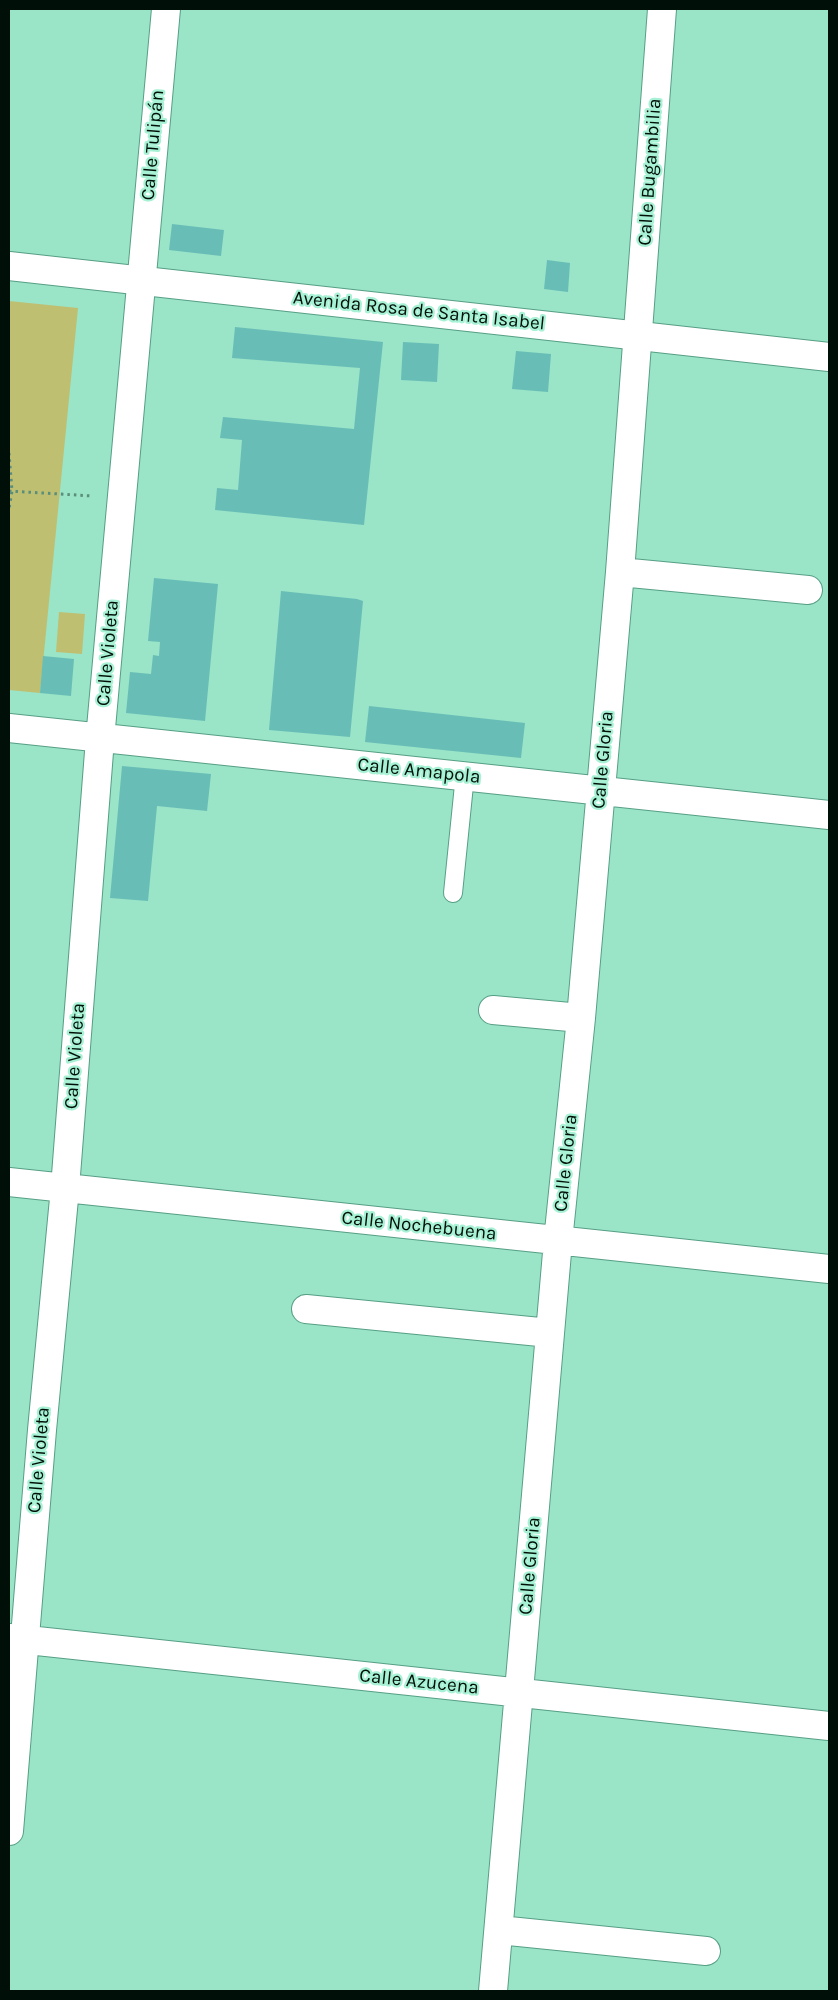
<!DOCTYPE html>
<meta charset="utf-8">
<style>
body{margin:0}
#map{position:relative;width:838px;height:2000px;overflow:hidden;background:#9ae4c8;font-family:Karla,sans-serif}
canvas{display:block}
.frame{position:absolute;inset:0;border:10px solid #001009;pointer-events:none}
</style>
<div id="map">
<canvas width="838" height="2000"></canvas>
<div class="frame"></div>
</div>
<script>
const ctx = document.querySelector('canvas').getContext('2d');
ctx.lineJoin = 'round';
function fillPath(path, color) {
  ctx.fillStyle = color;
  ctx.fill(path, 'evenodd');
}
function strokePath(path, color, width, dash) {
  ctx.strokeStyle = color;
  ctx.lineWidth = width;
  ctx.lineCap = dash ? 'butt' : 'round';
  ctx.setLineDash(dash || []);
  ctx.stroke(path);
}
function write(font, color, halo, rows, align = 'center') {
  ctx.font = font + ' Karla,sans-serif';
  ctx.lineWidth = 4.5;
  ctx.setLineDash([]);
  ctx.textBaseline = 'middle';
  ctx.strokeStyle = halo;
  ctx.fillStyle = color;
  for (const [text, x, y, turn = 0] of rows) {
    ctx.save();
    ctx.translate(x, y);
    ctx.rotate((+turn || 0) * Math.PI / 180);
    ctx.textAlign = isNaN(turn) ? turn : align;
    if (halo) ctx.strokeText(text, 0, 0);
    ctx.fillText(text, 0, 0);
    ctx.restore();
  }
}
const green = new Path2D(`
 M9 301 78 308 40 693 9 690Z
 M59 612 85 614 82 654 56 652Z`);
const building = new Path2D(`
 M172 224 224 230 221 256 169 250Z
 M547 260 570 263 568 292 544 289Z
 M235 327 383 342 364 525 215 510 217 488 238 490 242 440 220 438 223 417 354 429 360 368 232 358Z
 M403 342 439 344 437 382 401 380Z
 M516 351 551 354 548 392 512 389Z
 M154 578 218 584 205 721 126 713 130 672 151 674 153 655 159 656 160 642 148 641Z
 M281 591 357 599 363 601 350 737 269 730Z
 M43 656 74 659 71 696 40 693Z
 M369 706 525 723 521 758 365 742Z
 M122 766 211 774 207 811 157 806 148 901 110 898Z`);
const path = new Path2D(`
 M9 453 12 491 9 509
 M9 491 93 496`);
const service = new Path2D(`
 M453 893 465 775`);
const minor = new Path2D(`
 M620 572 808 590
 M9 728 829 815
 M493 1010 581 1018
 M9 1182 829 1269
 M306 1309 550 1333
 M9 1638 829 1726
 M9 1831 42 1430 65 1188 100 739 166 9
 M499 1930 706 1951
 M493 1991 558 1241 581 1018 620 572 662 9`);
const tertiary = new Path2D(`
 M9 266 829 357`);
const streetNames = [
 ["Calle Tulipán",153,145,-85],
 ["Calle Bugambilia",650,172,-86],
 ["Avenida Rosa de Santa Isabel",419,311,6],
 ["Calle Violeta",108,653,-85],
 ["Calle Gloria",603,760,-85],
 ["Calle Amapola",419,771,6],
 ["Calle Violeta",75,1056,-86],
 ["Calle Gloria",566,1163,-84],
 ["Calle Nochebuena",419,1226,6],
 ["Calle Violeta",39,1460,-85],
 ["Calle Gloria",530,1566,-85],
 ["Calle Azucena",419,1682,6]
];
fillPath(green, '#bfbf71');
fillPath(building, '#68beb6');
strokePath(service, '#569f85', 20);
strokePath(minor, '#569f85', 30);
strokePath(tertiary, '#569f85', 30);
strokePath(path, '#5b8e7a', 3, [2.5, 4]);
strokePath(service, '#fff', 18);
strokePath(minor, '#fff', 28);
strokePath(tertiary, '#fff', 28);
write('19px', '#001009', '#a7f1d5', streetNames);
</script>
